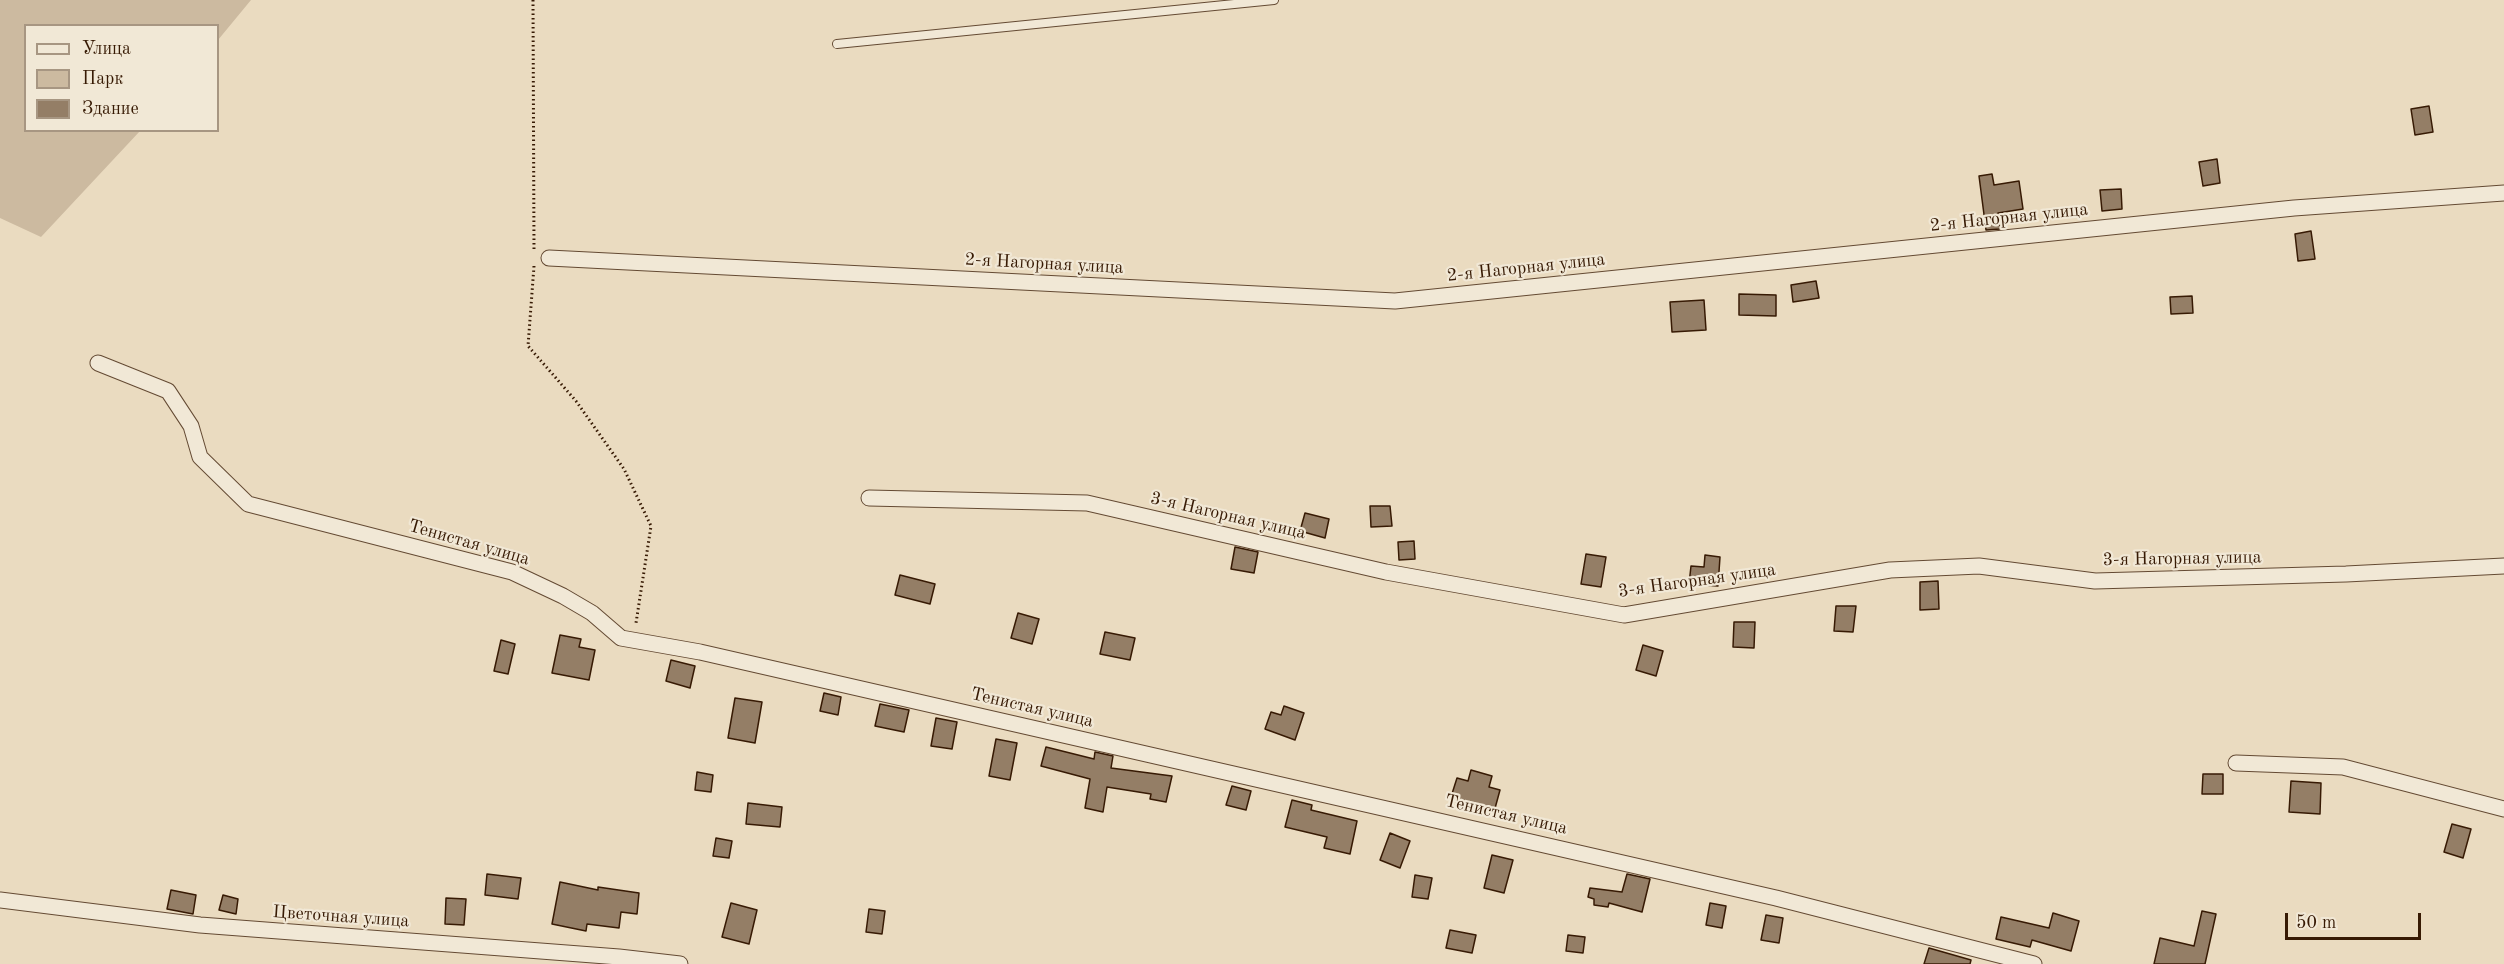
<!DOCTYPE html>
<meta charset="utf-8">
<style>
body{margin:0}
#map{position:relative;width:2504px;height:964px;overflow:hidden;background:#eadbc0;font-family:"Old Standard TT",serif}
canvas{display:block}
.legend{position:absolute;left:24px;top:24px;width:195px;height:108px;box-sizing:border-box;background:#f1e8d6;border:2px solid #a79682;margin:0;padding:8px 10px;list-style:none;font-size:18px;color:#371a04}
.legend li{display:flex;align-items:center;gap:12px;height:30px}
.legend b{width:30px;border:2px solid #a79682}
.scale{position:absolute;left:2285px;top:913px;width:136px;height:27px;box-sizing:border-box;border:3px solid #371a04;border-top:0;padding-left:8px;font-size:18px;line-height:21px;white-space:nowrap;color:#371a04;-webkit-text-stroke:4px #f1e8d6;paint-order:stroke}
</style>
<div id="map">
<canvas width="2504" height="964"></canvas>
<ul class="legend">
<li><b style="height:8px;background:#f1e8d6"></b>Улица</li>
<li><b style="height:16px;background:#ccbaa0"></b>Парк</li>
<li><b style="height:16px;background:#947e66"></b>Здание</li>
</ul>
<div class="scale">50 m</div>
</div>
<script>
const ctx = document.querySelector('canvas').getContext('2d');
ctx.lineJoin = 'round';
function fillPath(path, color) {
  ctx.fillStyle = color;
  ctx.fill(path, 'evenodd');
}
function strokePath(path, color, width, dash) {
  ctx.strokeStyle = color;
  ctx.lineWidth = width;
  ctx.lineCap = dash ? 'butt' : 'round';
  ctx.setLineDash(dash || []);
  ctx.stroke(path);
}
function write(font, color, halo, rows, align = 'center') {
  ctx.font = font + ' "Old Standard TT",serif';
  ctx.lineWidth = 4.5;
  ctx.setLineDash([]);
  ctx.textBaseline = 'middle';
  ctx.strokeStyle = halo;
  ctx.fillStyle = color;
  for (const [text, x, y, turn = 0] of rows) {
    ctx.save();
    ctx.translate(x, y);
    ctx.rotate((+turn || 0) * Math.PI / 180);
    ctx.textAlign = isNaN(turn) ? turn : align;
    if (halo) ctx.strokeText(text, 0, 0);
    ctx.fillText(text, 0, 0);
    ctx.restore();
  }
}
const green = new Path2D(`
 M0 0H251L218 40V26H26V130L140 131 41 237 0 218Z`);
const building = new Path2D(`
 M2429 106 2433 132 2415 135 2411 109Z
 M2217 159 2220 183 2203 186 2199 162Z
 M1992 174 1994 185 2019 181 2023 209 1998 213 2000 229 1986 230 1979 176Z
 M2121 189 2122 209 2102 211 2100 190Z
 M2311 231 2315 259 2298 261 2295 234Z
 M1816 281 1819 298 1793 302 1791 285Z
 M1739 294 1776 295V316L1739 315Z
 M2192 296 2193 313 2171 314 2170 297Z
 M1704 300 1706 330 1672 332 1670 302Z
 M1370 506H1390L1392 526 1371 527Z
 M1305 513 1329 519 1325 538 1300 531Z
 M1414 541 1415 559 1399 560 1398 542Z
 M1235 547 1258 552 1254 573 1231 569Z
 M1586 554 1606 557 1601 587 1581 584Z
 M1705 555 1720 557 1718 586 1689 584 1691 566 1704 567Z
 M900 575 935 584 930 604 895 595Z
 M1938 581 1939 609 1920 610V582Z
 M1836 606H1856L1853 632 1834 631Z
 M1018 613 1039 619 1032 644 1011 638Z
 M1734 622H1755L1754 648 1733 647Z
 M1105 632 1135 638 1130 660 1100 654Z
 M560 635 581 639 579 647 595 650 589 680 552 673Z
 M501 640 515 644 508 674 494 671Z
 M1643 645 1663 651 1656 676 1636 670Z
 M671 660 695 666 690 688 666 681Z
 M824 693 841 697 838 715 820 711Z
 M735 698 762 702 755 743 728 738Z
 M880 704 909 710 904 732 875 726Z
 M1284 706 1304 713 1295 740 1265 729 1271 712 1281 715Z
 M936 718 957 722 952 749 931 746Z
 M996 739 1017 743 1010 780 989 776Z
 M1046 747 1094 759 1095 752 1113 756 1111 768 1172 776 1166 802 1150 799 1151 794 1107 787 1103 812 1085 808 1090 779 1041 766Z
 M1471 770 1492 776 1489 787 1500 790 1494 812 1450 800 1457 778 1468 781Z
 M697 772 713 775 711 792 695 790Z
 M2203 774H2223V794H2202Z
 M2291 781 2321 783 2320 814 2289 812Z
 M1232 786 1251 791 1246 810 1226 805Z
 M1292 800 1312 805 1311 810 1357 821 1350 854 1324 848 1327 837 1285 827Z
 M748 803 782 807 780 827 746 824Z
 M2452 824 2471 829 2463 858 2444 852Z
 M1390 833 1410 841 1400 868 1380 860Z
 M716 838 732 841 729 858 713 856Z
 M1492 855 1513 860 1504 893 1484 888Z
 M487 874 521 878 518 899 485 895Z
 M1627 874 1650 879 1642 912 1609 903 1608 907 1594 905V899L1588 897 1590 888 1622 892Z
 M1415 875 1432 878 1428 899 1412 897Z
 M560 882 598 890V887L639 893 637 914 621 912 619 928 587 924 586 931 552 924Z
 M171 890 196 895 193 914 167 909Z
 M223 895 238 899 236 914 219 910Z
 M446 898 466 899 464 925 445 924Z
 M731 903 757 910 749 944 722 937Z
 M1710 903 1726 906 1722 928 1706 925Z
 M869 909 885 911 882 934 866 932Z
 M2202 911 2216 914 2205 964H2154L2160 938 2194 946Z
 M2053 913 2079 921 2071 951 2032 940 2030 947 1996 939 2001 917 2049 928Z
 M1766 915 1783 918 1779 943 1761 940Z
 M1450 930 1476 935 1472 953 1446 948Z
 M1568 935 1585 937 1583 953 1566 951Z
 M1929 948 1971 960 1970 964H1924Z`);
const path = new Path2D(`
 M533 0 534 250
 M534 266 528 346 576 401 624 469 651 526 636 623`);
const service = new Path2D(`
 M837 44 1274 0`);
const minor = new Path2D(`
 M549 258 1395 301 2294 208 2504 193
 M98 363 168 391 191 426 200 457 248 504 512 572 563 596 592 613 621 638 700 652 1776 898 2034 964
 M869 498 1087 503 1386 572 1624 615 1890 570 1979 566 2095 581 2346 574 2504 566
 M2236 763 2343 767 2504 809
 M0 900 200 925 619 957 680 964`);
const streetNames = [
 ["2-я Нагорная улица",2009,218,-6],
 ["2-я Нагорная улица",1044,264,3],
 ["2-я Нагорная улица",1526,268,-6],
 ["3-я Нагорная улица",1228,516,13],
 ["Тенистая улица",469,543,16],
 ["3-я Нагорная улица",2182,559,-1],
 ["3-я Нагорная улица",1697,581,-8],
 ["Тенистая улица",1032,708,13],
 ["Тенистая улица",1506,815,13],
 ["Цветочная улица",341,917,4]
];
fillPath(green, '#ccbaa0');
fillPath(building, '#947e66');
strokePath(building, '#371a04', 1.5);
strokePath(service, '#644a33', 10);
strokePath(minor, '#644a33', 17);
strokePath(path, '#371a04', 3, [1.5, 3]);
strokePath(service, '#f1e8d6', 8);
strokePath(minor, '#f1e8d6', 15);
write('18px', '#371a04', '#f1e8d6', streetNames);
</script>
